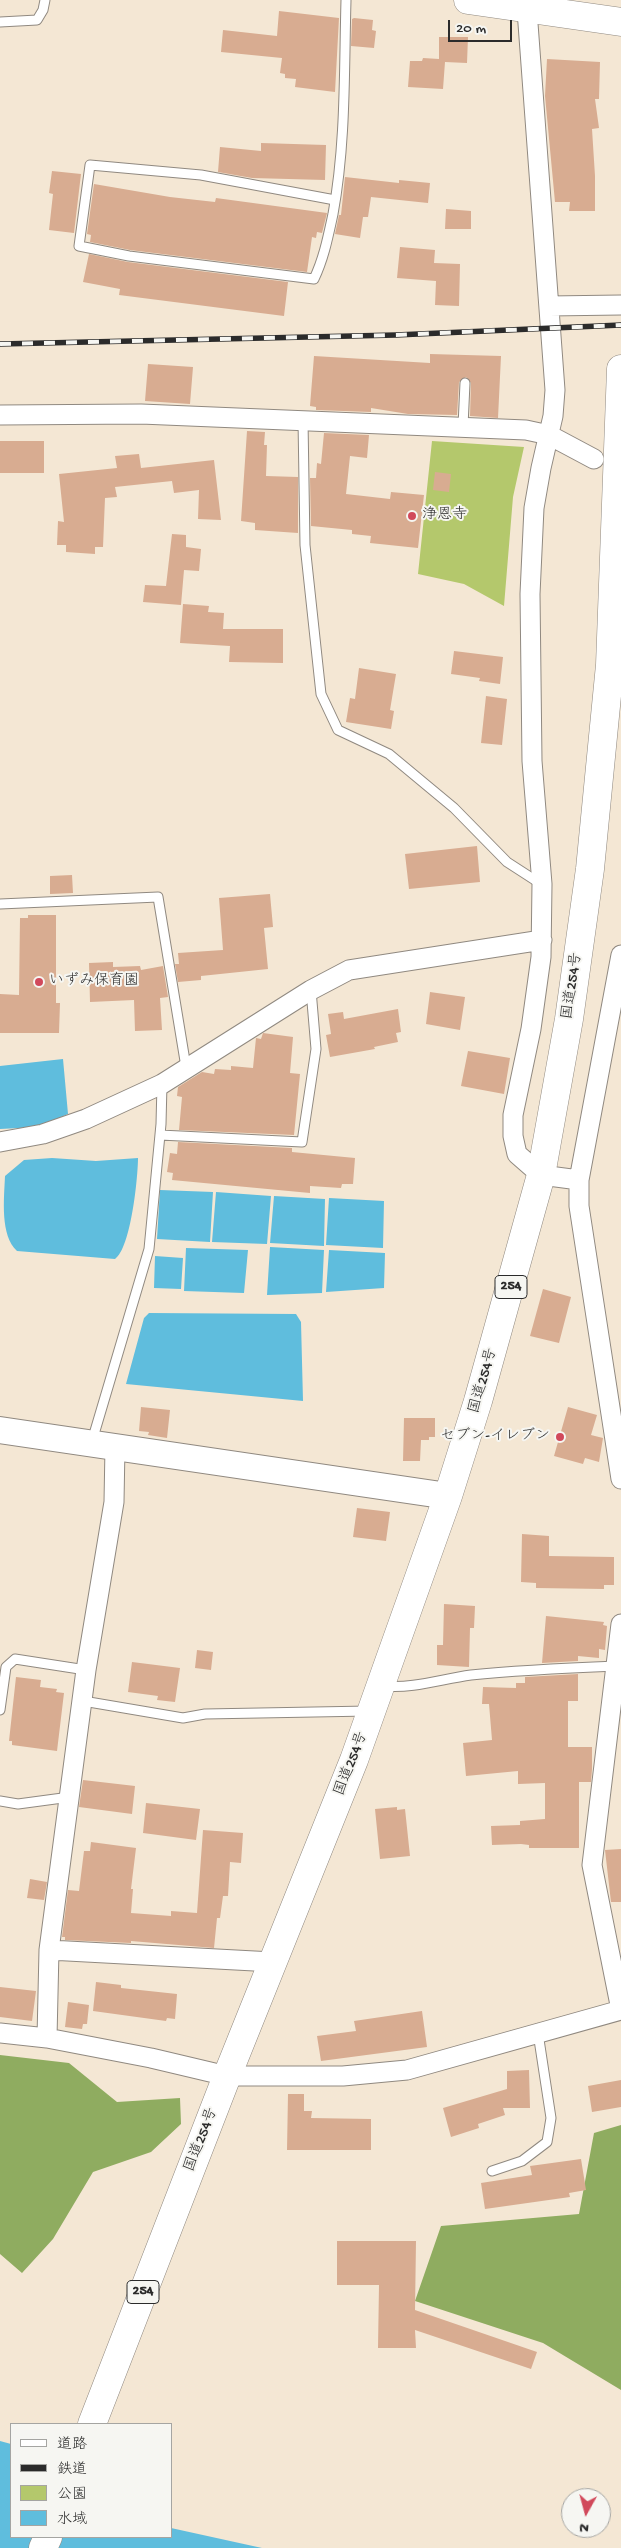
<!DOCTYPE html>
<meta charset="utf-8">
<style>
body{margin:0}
#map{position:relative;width:621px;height:2548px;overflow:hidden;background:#f4e7d4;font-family:"Gochi Hand","Klee One",sans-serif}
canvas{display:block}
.legend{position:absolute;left:10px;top:2423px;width:162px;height:115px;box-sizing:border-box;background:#f6f6f2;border:1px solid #a5a5a2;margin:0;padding:6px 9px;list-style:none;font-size:15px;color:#2b2b2b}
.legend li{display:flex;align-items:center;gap:10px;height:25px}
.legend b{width:25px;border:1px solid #a5a5a2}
.north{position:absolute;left:561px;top:2488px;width:50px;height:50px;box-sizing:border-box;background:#f6f6f2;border:1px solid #a5a5a2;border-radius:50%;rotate:187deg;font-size:14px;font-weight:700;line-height:20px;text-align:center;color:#2b2b2b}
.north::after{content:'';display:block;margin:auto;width:18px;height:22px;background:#d1495b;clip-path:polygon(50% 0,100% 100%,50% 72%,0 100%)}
.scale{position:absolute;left:448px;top:20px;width:64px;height:22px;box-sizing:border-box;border:2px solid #2b2b2b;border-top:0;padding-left:6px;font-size:15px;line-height:18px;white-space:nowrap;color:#2b2b2b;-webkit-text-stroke:4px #f6f6f2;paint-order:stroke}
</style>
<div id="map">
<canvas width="621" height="2548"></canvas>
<ul class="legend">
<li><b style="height:6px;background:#fff"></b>道路</li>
<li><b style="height:6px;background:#2b2b2b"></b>鉄道</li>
<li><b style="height:14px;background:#b4c86c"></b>公園</li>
<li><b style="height:14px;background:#5fbddd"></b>水域</li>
</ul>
<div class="north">N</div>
<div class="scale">20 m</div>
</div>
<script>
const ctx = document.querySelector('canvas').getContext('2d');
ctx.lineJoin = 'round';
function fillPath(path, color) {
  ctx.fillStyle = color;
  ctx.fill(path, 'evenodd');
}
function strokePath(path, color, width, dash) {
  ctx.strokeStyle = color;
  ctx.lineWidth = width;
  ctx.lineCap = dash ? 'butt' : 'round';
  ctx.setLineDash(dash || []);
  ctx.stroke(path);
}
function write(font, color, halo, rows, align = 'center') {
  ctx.font = font + ' "Gochi Hand","Klee One",sans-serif';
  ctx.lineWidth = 4;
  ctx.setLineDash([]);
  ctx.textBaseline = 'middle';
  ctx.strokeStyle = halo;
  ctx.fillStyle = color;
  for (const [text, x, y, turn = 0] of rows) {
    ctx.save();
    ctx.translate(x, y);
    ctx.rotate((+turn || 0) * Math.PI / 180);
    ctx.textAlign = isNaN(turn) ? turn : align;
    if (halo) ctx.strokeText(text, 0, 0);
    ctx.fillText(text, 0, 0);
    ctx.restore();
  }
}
const green = new Path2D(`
 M432 441 524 447 513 497 504 606 464 584 418 574Z`);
const forest = new Path2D(`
 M0 2055 69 2063 117 2102 180 2098 181 2124 151 2152 93 2172 53 2239 22 2273 0 2254Z
 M621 2125V2390L543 2343 415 2301 441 2226 579 2214 594 2133Z`);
const water = new Path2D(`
 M63 1059 68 1114 39 1127 0 1129V1066Z
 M52 1158 96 1161 138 1158C138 1177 131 1248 115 1259L17 1251C0 1235 4 1200 5 1176L24 1160Z
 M160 1190 213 1192 210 1242 157 1239Z
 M216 1192 271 1196 267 1244 212 1242Z
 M274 1196 325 1199 324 1246 270 1243Z
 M329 1198 384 1201 383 1248 326 1245Z
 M270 1247 324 1250 322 1293 267 1295Z
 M186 1248 248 1250 244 1293 184 1291Z
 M329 1250 385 1253 384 1288 326 1292Z
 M155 1256 183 1258 181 1289 154 1288Z
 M149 1313 296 1314 301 1322 303 1401 126 1384 144 1318Z
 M0 2441 11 2444V2537H171V2528L262 2548H0Z`);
const building = new Path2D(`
 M279 11 339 18 335 92 295 87 296 79 285 78V74L280 73 282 58 221 52 223 30 277 36Z
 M354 18 373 20 372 30 376 31 374 48 351 46 352 19Z
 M439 37H468L467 63 445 62 443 89 408 87 410 61H422L423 58 439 59Z
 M547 59 600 62 599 99H595L599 128 592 129 595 176V211H569L570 202H555L545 96Z
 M261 143 326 145 325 180 252 178 218 172 220 147 261 151Z
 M52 171 81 174 74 233 49 230 53 194 49 193Z
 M345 177 399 183V180L430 183 428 203 371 197 368 217H363L360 238 335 234 339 215H341Z
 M94 184 170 197 215 202 216 198 327 213 322 233 317 232 316 238 312 237 307 272 130 250 90 242 91 235 87 234Z
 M446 209 471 211V229H445Z
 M400 247 435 250 434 263 460 264 459 306 435 305 436 281 397 278Z
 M89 254 128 262 288 282 284 316 119 295 120 289 83 282Z
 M430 354 501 356 498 418 470 416 471 383 466 377 459 382 457 415 408 414 371 408V412L316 410V407L310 406 314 356 430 363Z
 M148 364 193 367 190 404 145 401Z
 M247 431 265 432 264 445H267L266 476 298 477V533L255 530V523L241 521Z
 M324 433 369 435 367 458 350 456 346 494 390 499 391 492 424 495 418 548 370 543 371 536 352 534V530L311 526 310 478H316L317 463 321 464Z
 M0 441H44V473H0Z
 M139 454 141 468 214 460 221 520 198 519 199 490 174 493 172 481 115 487 117 497 105 498 103 547H95V554L66 552V545H57L58 521 64 522 59 474 117 468 115 456Z
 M435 472 451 474 449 492 433 490Z
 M172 534 186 535V547L201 549 199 571 184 570 181 605 143 602 145 585 166 586Z
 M183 604 209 606 208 612 224 613 223 629H283V663L229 662 230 646 180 643Z
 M454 651 503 657 500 684 479 681 480 678 451 674Z
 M359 668 396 674 390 710 394 711 391 729 346 722 350 698 355 699Z
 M486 696 507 699 502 745 481 743Z
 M477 846 480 882 409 889 405 854Z
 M72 875 73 893 50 894V876Z
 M270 894 273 927 264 928 268 969 201 976V980L178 982 175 964H179L178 953 223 950 219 898Z
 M28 915H56V1003H60L59 1033H0V994L19 995 20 918H28Z
 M113 962V967L140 966 141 970 163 966 168 997 160 998 162 1030 135 1031 134 1000 90 1002 89 963Z
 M430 992 465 997 460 1030 426 1024Z
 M398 1009 401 1032 396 1033 398 1042 374 1047 375 1049 330 1057 326 1035 331 1034 328 1014 343 1012 344 1019Z
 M263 1033 293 1037 290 1073 300 1074 294 1135 179 1130 182 1097 177 1096 178 1087 202 1072 214 1074 215 1069 231 1070V1066L253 1068 256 1038 261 1039Z
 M468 1051 510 1058 504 1094 461 1086Z
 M178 1142 292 1148V1152L355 1158 353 1184H342L341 1188 310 1186V1193L172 1180 173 1173 167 1172 170 1153 177 1154Z
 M543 1289 571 1297 559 1343 530 1336Z
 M141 1407 170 1410 167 1438 148 1435 149 1432 139 1431Z
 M568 1407 597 1415 591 1435 603 1438 599 1462 585 1458 583 1464 554 1456Z
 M404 1418H435V1437H429V1440H421L420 1461H403Z
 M357 1508 390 1512 386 1541 353 1537Z
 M522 1534 549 1536V1556L614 1557V1585H604V1589L536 1588V1583L521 1582Z
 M444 1604 475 1606 474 1628H470L469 1667 437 1665V1645H443Z
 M546 1616 604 1622 603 1625 607 1626 605 1650 599 1649V1658L578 1656V1661L542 1663Z
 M197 1650 213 1652 211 1670 195 1668Z
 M132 1662 180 1668 175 1702 157 1700 158 1696 128 1692Z
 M578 1674V1701H568V1747H592V1769L591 1782H579V1848H529V1845L521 1844 492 1845 491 1826 520 1825V1821L545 1819V1783L518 1784V1771L466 1776 463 1743 492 1740 489 1704H482L483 1687 516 1688V1683H525V1677Z
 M16 1677 41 1680 40 1687 57 1689 56 1692 64 1693 57 1751 12 1745V1741H9Z
 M83 1780 135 1786 132 1814 79 1807Z
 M146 1803 200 1809 196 1840 143 1833Z
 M397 1807V1810L405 1809 410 1856 380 1859 375 1809Z
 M203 1830 243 1833 241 1863 230 1862 228 1896H223L220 1918H217L214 1948 131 1941V1943L65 1940V1937H62L68 1890 79 1891 84 1851H90L91 1842 136 1848 131 1889H133L131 1913 171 1916V1911L197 1913Z
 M621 1849V1902H611L605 1850Z
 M30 1879 47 1882 44 1900 27 1898Z
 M96 1982 121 1985V1988L177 1994 175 2019 167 2018 166 2021 93 2011Z
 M0 1987 36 1991 32 2021 0 2017Z
 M68 2002 89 2005 87 2024H83L82 2029 65 2027Z
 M422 2011 427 2047 321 2061 317 2036 356 2031 354 2021Z
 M529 2070 530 2108H503L505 2115 478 2124 479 2128 451 2137 443 2108 507 2089V2071Z
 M621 2080V2107L592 2112 588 2086Z
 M288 2094H304V2111H312L311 2118 371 2119V2150H287Z
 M581 2159 586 2190 569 2193 570 2197 485 2209 481 2183 532 2175 530 2166Z
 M337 2241H416L415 2310 537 2352 531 2369 415 2330 416 2348H378L379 2285H337Z`);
const lane = new Path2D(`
 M0 22 37 20 43 10 45 0
 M335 200 201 175 90 165 79 246 129 256 314 279C324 258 328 237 333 214 346 143 344 71 346 0
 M303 420 305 545 321 694 338 730 389 754 454 808 507 862 541 884
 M463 426 465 383
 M0 904 158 897 186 1067
 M160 1135 302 1142 316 1049 311 990
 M92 1441 149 1249 161 1124 162 1084
 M383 1686C414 1689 441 1679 471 1675 520 1670 568 1668 617 1666
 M83 1701 183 1718 205 1714 369 1711
 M0 1710 6 1667 15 1659 86 1670
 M0 1801 18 1804 70 1797
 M492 2171 522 2161 547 2142 551 2118 538 2033`);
const street = new Path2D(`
 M527 10 555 390 553 416 541 468 534 508 530 594 532 761 542 884 541 957 531 1029 513 1115V1136L517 1154 541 1175 579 1180
 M549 306 621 305
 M0 415 141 414 526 430 549 435 594 459
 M621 955 579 1180V1206L621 1479
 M0 1142 43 1134 86 1119 162 1084 311 990 349 970 542 940
 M49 1950 273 1962
 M621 2010 592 1865 621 1624
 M0 2033 47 2038 151 2058 227 2076H343L407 2070 621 2010
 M47 2038 49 1950 86 1670 114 1502 115 1447`);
const secondary = new Path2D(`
 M0 1430 448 1496`);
const primary = new Path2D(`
 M468 0 621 22`);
const highway = new Path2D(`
 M92 2424 227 2076 354 1760 448 1496 478 1401 541 1175 569 1019 590 869 610 665 621 369
 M43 2548 48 2537`);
const rail = new Path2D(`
 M0 344 396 335 621 325`);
const markers = [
 [412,516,5,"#d1495b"],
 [39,982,5,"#d1495b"],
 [560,1437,5,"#d1495b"]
];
const shields = [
 [511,1287,32],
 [143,2292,32]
];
const shieldNames = [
 ["254",511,1287],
 ["254",143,2292]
];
const poiNames = [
 ["浄恩寺",422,516],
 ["いずみ保育園",49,982],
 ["セブン-イレブン",550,1437,"right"]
];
const streetNames = [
 ["国道254号",573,986,-82],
 ["国道254号",484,1381,-74],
 ["国道254号",352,1764,-69],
 ["国道254号",202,2140,-69]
];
fillPath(green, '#b4c86c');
fillPath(forest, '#8fac60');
fillPath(water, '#5fbddd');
fillPath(building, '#d8ac91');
strokePath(lane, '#908980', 11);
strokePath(street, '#908980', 21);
strokePath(secondary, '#908980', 28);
strokePath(primary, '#908980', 29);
strokePath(highway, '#908980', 29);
strokePath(lane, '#fff', 9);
strokePath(street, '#fff', 19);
strokePath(secondary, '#fff', 26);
strokePath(primary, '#fff', 28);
strokePath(highway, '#fff', 28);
strokePath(rail, '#2b2b2b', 5.5);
strokePath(rail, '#f6f6f2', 4, [11]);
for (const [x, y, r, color] of markers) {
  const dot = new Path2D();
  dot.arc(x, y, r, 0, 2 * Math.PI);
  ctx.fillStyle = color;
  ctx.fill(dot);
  strokePath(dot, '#f6f6f2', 2);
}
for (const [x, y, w] of shields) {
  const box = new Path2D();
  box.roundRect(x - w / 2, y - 11.5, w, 23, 4);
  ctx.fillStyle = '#f6f6f2';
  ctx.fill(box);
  strokePath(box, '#2b2b2b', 1);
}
write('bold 14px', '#2b2b2b', null, shieldNames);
write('15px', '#2b2b2b', '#f6f6f2', poiNames, 'left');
write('15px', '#2b2b2b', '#f6f6f2', streetNames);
</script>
